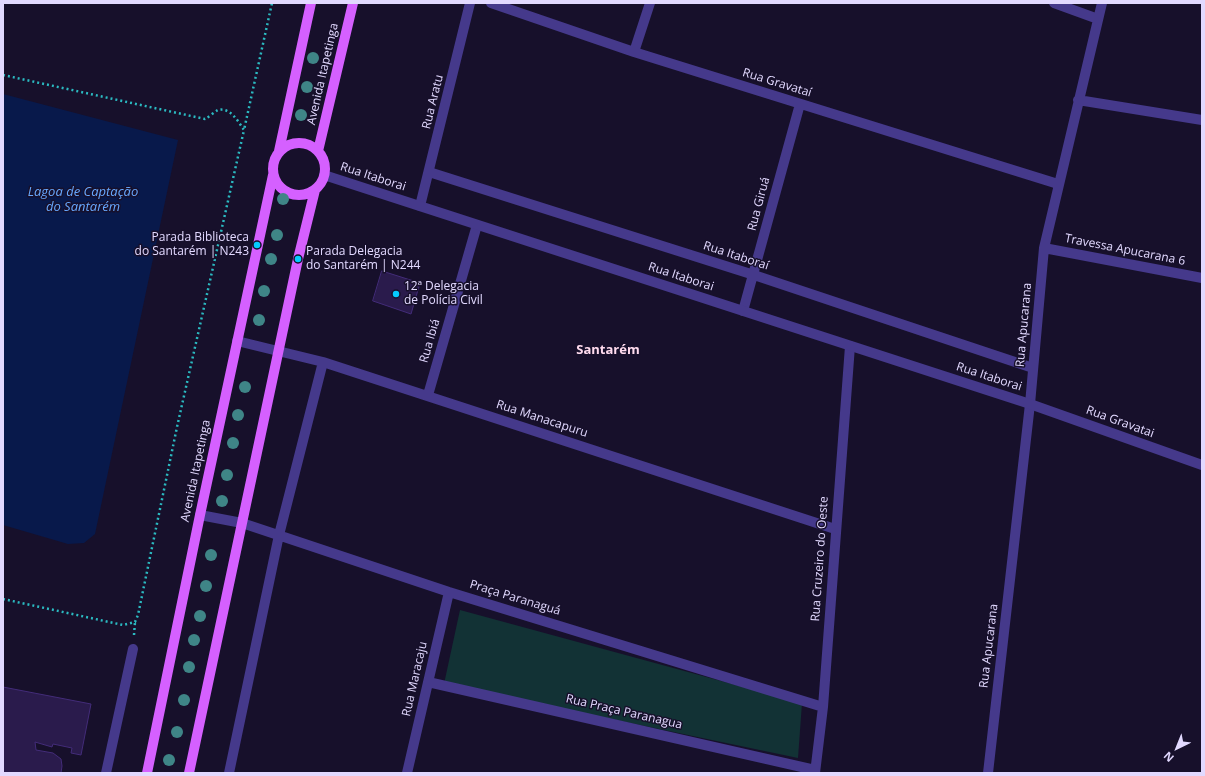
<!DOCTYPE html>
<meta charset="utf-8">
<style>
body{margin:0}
#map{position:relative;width:1205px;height:776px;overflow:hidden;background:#17102b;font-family:"Open Sans",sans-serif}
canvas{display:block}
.frame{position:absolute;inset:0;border:4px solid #e2d9ff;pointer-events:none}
.north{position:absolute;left:1157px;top:728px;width:40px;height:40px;-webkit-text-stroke:3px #17102b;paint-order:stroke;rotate:223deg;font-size:11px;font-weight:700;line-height:16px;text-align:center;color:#e2d9ff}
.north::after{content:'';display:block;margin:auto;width:14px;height:18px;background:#e2d9ff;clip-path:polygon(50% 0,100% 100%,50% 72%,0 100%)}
</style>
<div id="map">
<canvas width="1205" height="776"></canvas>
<div class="frame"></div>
<div class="north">N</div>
</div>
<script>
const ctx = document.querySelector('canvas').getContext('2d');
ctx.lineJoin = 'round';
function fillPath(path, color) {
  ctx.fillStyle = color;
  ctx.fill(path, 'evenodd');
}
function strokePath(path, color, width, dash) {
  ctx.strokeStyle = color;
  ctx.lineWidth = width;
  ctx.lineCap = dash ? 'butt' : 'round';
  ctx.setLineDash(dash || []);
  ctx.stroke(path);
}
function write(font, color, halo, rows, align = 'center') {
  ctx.font = font + ' "Open Sans",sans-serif';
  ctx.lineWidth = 3;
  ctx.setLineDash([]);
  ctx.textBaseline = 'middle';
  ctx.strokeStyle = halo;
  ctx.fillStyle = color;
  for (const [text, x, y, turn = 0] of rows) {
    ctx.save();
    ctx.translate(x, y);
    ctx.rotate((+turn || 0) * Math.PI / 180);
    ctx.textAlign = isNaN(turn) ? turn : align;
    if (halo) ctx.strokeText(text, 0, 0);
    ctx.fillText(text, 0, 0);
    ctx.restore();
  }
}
const green = new Path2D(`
 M460 610 802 703 798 758 444 684Z`);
const water = new Path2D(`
 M3 94 178 140 95 534 84 543 68 544 3 525Z`);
const building = new Path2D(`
 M382 271 420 283 411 314 373 301Z
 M3 687 91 704 81 755 71 753 72 748 53 744 52 747 35 742 36 750 53 753 61 759 62 766 61 773H3Z`);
const path = new Path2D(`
 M3 75 205 119C209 117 214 112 218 110 230 107 238 121 244 130L272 3
 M3 599 123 625 135 622 138 615 177 427 244 130
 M134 635 135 622`);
const minor = new Path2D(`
 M491 3 634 52 1058 184
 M1054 3 1098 19
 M634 52 650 3
 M1078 100 1202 120
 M429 172 754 275 1033 368
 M420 206 470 3
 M1044 248 1202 278
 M743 311 800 104
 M237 341 323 362 835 529
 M428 395 477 225
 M200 515 242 523 449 592 823 707
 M428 682 815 770
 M106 773 133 649
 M229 773 279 535 323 362
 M407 773 449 592
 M815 773 823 707 850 346
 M988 773 1030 404 1044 248 1102 3`);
const tertiary = new Path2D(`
 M324 175 1030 404 1202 465`);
const primary = new Path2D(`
 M273 169a26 26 0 1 1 52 0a26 26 0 1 1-52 0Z
 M279 151 311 3
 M318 151 353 3
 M147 773 200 515 273 175
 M189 773 298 259 315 190`);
const trees = [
 [313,58],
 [307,87],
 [301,115],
 [283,199],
 [277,235],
 [271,259],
 [264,291],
 [259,320],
 [245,387],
 [238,415],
 [233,443],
 [227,475],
 [222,501],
 [211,555],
 [206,586],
 [200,616],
 [194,640],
 [189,667],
 [184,700],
 [177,732],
 [169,760]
];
const markers = [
 [257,245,4,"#05cbff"],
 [298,259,4,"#05cbff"],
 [396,294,4,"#05cbff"]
];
const streetNames = [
 ["Avenida Itapetinga",323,74,-77],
 ["Rua Gravataí",777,83,17],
 ["Rua Aratu",433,102,-76],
 ["Rua Itaborai",373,177,18],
 ["Rua Giruá",759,204,-75],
 ["Travessa Apucarana 6",1125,250,11],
 ["Rua Itaboraí",736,256,18],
 ["Rua Itaborai",681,277,18],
 ["Rua Apucarana",1024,325,-85],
 ["Rua Ibiá",430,341,-74],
 ["Rua Itaborai",989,377,18],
 ["Rua Manacapuru",542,419,18],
 ["Rua Gravatai",1120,422,20],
 ["Avenida Itapetinga",196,471,-78],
 ["Rua Cruzeiro do Oeste",820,559,-86],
 ["Praça Paranaguá",515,598,17],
 ["Rua Apucarana",989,646,-83],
 ["Rua Maracaju",415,679,-77],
 ["Rua Praça Paranagua",624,712,13]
];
const poiNames = [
 ["Parada Biblioteca",249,238,"right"],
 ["do Santarém | N243",249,252,"right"],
 ["Parada Delegacia",306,252],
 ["do Santarém | N244",306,266],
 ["12ª Delegacia",404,287],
 ["de Polícia Civil",404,301]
];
const waterNames = [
 ["Lagoa de Captação",83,192],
 ["do Santarém",83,207]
];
const neighbourhoodNames = [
 ["Santarém",608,350]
];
fillPath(green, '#123235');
fillPath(water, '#08194b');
fillPath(building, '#2a1b4c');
strokePath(building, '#432c79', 1);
strokePath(path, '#2bbac1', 2.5, [2, 3]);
strokePath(minor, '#45398b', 10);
strokePath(tertiary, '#45398b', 10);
strokePath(primary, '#d560ff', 10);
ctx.fillStyle = '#3f8587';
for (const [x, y] of trees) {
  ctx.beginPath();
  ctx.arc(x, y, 6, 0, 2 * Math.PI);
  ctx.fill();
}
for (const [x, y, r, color] of markers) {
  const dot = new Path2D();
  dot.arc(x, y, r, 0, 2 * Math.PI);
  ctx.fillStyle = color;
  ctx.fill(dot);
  strokePath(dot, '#17102b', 1.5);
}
write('12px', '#e2d9ff', '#17102b', streetNames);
write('12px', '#e2d9ff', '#17102b', poiNames, 'left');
write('italic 13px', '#67a8ff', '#17102b', waterNames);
write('bold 13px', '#ffdbee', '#17102b', neighbourhoodNames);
</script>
